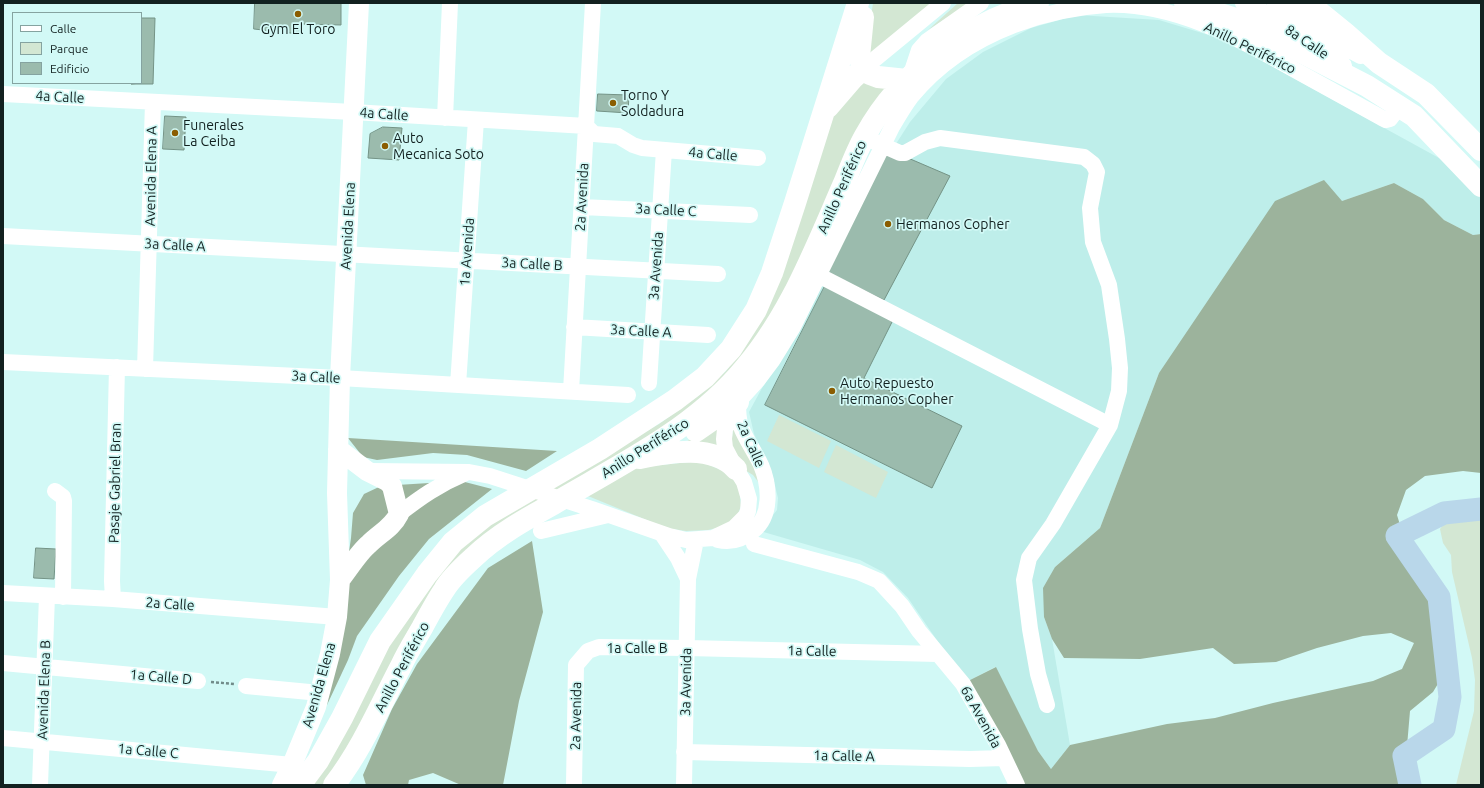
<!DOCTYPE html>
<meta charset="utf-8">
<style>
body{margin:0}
#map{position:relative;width:1484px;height:788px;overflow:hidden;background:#d2f9f6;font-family:Ubuntu,sans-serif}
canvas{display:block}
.frame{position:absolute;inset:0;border:4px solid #122120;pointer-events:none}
.legend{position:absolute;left:12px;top:12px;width:130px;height:72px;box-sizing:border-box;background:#d2f9f6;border:1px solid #85a3a0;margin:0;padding:5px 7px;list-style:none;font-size:12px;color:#122120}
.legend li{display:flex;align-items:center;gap:8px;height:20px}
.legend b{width:20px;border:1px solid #85a3a0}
</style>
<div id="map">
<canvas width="1484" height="788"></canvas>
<div class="frame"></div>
<ul class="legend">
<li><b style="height:5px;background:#fff"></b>Calle</li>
<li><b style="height:11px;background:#d3e7d3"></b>Parque</li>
<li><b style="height:11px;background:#9bbbad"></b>Edificio</li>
</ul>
</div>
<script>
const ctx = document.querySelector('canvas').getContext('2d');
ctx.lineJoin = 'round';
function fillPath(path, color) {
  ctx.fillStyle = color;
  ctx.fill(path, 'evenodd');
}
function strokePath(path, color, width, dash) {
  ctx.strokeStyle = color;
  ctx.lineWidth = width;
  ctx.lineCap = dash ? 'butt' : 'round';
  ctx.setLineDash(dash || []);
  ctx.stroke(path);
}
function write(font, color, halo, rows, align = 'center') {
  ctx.font = font + ' Ubuntu,sans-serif';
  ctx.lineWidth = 3.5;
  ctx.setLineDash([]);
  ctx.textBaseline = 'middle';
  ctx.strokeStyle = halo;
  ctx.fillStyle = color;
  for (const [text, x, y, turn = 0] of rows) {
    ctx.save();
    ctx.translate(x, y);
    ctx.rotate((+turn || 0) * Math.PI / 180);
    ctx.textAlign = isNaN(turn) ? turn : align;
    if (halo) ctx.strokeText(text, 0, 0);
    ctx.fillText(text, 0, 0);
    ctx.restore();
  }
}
const built = new Path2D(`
 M1077 15 1159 20 1222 39 1481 181V234L1473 235 1444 220 1423 199 1394 183 1342 201 1159 373 1100 528 1055 567 1044 617 1052 639 1070 745 1051 769 1038 751 995 667 962 684 947 655 908 598 883 572 860 560 760 531 777 510 778 498 771 470 754 434 749 412 762 388 787 351 876 175 910 122 946 79 983 52 1031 28Z`);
const green = new Path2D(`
 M873 3H935L865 59Z
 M958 3H970L928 30Z
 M859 80 890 88 789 287 766 330 703 402 468 554 328 785H311L384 644 431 577 493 519 659 424 698 396 726 371 758 324 829 116Z
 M779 415 831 441 819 468 767 441Z
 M722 420 720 452 679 446Z
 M734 420 753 463 759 483 753 475 743 469 731 446Z
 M836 445 888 472 876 498 824 472Z
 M700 461 728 473 739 487 741 506 736 519 725 526 708 530 686 531 666 528 588 496 631 468Z
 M1481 500V785H1456L1474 711 1475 680 1472 658 1452 572 1451 555 1443 543 1440 529C1452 514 1461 503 1481 500Z`);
const forest = new Path2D(`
 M1324 180 1342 201 1394 183 1423 199 1444 220 1473 235 1481 234V473L1463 471 1425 476 1406 490 1397 515 1408 551 1428 581 1435 621 1445 645V672L1433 692 1410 711 1406 758 1413 785H1021L962 684 996 667 1038 751 1051 769 1070 745 1167 724 1215 718 1273 703 1373 681 1402 669 1414 643 1391 633 1363 636 1317 648 1276 662 1234 664 1213 648 1140 659 1064 658 1052 639 1044 617 1043 588 1055 567 1100 528 1159 373 1275 201Z
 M348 438 557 451 526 471 467 455 433 453 377 460 363 457Z
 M461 481 492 489 429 539 399 576 357 636 348 660 327 705 351 538 353 513 364 494 381 486Z
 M532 541 543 612 519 701 503 785H461L433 773 409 780 408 785H366L363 775 392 709 417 664 488 568Z`);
const river = new Path2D(`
 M1410 785 1404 756 1444 729 1450 697 1439 597 1397 536 1444 513 1481 509`);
const building = new Path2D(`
 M255 3H341V25L302 24 299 34 254 29Z
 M141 18H155L153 84H131L141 83Z
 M598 94 629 95 628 113 597 111Z
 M165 116 186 117 184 150 163 149Z
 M383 127 402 128 399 160 368 158 370 134Z
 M886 155 908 158 950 176 884 300 827 273Z
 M826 284 894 318 864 378 962 426 932 488 765 405Z
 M36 548 56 549 54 579 34 578Z`);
const path = new Path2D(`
 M211 682 234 684`);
const minor = new Path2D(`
 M864 68 943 3
 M910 77 919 50 927 41 981 3
 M3 94 353 112 586 126 594 134 618 136 633 145 642 148 758 158
 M445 118 450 3
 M873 141 900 153H905L925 142 940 138 1084 157 1093 164 1097 172 1090 208 1093 242 1109 285 1117 339 1120 368 1119 391 1110 425 1053 524 1029 558 1024 580 1030 629 1038 674 1047 705
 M582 207 750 215
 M3 236 718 274
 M818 275 1110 425
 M574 327 708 335
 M3 362 340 378 628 395
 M145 369 153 102
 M649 383 664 150
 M458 385 476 120
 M571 391 593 3
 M369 471 469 472 490 476 592 509 669 536 686 540 713 538 734 528 746 516 748 511 749 499 744 482 736 469 725 448 724 439 725 429 738 402 757 381 772 361 793 327 892 127C898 117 904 106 911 97 938 64 975 40 1014 25 1043 14 1075 7 1106 5 1173 2 1238 38 1295 70 1324 86 1353 102 1382 118L1386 120 1390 119 1399 107
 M55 491 63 497 64 501 63 597
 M399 514C421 497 438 485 464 474
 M541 531 608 515
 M662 534 678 558 688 579
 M718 540C731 543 743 539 753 531 772 516 770 486 761 465 755 452 746 440 741 427 738 419 738 411 738 402
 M754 544 858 572 879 581 902 606 919 631 963 684 998 745 1017 785
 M3 593 113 599 337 617
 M113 599 112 581 117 367
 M3 663 198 681
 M246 686 320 693
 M3 738 292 765
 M684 752 970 759 1004 758
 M40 785 47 596
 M574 785 576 665 588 651 599 647 687 648 938 654
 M684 785 688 579 696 540`);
const major = new Path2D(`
 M1245 3 1317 47 1342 66
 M1277 3 1330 37 1361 54
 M338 449 367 471 387 481 392 486 399 514C392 528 380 533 369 544 359 552 348 570 340 580
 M282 785 292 765 316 707 330 654 337 617 340 580 337 493 340 378 359 3`);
const highway = new Path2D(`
 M1185 3 1239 20 1367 86 1414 116 1481 186
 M1308 3 1345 33 1379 63 1426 94 1481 150
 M863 17 859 57 864 68 870 74 878 77 907 80
 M828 107 853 78 864 68
 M696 431 738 402
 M640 458C670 452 713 444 736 469
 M300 785 318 761 342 718 380 641 427 574 453 542 485 516 600 449 675 400 705 377 731 349 756 310 772 273 795 203 858 3
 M334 785C362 749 380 706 401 666 407 653 415 640 422 628 429 615 436 602 444 590 451 578 463 567 473 558 497 535 526 519 555 503 618 466 688 432 738 376 789 320 815 249 845 181 851 166 857 150 865 136 901 70 968 23 1038 3`);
const markers = [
 [298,14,4,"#8b5d01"],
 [613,103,4,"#8b5d01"],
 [175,133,4,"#8b5d01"],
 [385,146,4,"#8b5d01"],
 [888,224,4,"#8b5d01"],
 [832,391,4,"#8b5d01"]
];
const poiNames = [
 ["Gym El Toro",298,29,"center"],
 ["Torno Y",621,95],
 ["Soldadura",621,111],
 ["Funerales",183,125],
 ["La Ceiba",183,141],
 ["Auto",393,138],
 ["Mecanica Soto",393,154],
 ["Hermanos Copher",896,224],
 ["Auto Repuesto",840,383],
 ["Hermanos Copher",840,399]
];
const streetNames = [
 ["8a Calle",1307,42,34],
 ["Anillo Periférico",1250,48,26],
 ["4a Calle",60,97,3],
 ["4a Calle",384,114,4],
 ["4a Calle",713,154,5],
 ["Avenida Elena A",151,176,-89],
 ["Anillo Periférico",842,187,-66],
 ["2a Avenida",582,197,-87],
 ["3a Calle C",666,210,3],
 ["Avenida Elena",348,226,-87],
 ["3a Calle A",175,245,3],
 ["1a Avenida",467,252,-86],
 ["3a Calle B",532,264,3],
 ["3a Avenida",656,266,-86],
 ["3a Calle A",641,331,3],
 ["3a Calle",316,377,3],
 ["2a Calle",751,444,66],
 ["Anillo Periférico",645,448,-32],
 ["Pasaje Gabriel Bran",115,483,-89],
 ["2a Calle",170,604,4],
 ["1a Calle B",637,648],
 ["1a Calle",812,651,1],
 ["Anillo Periférico",402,667,-62],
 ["1a Calle D",161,677,5],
 ["3a Avenida",686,682,-89],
 ["Avenida Elena",319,685,-74],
 ["Avenida Elena B",44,690,-88],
 ["2a Avenida",576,716,-89],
 ["6a Avenida",981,717,61],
 ["1a Calle C",148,751,5],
 ["1a Calle A",844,756,1]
];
fillPath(built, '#beeeea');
fillPath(green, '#d3e7d3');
fillPath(forest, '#9cb39c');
strokePath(river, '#b9d7ea', 23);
fillPath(building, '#9bbbad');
strokePath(building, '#749386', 1);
strokePath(path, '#718b89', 2.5, [3, 2]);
strokePath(minor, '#fff', 16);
strokePath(major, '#fff', 20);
strokePath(highway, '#fff', 22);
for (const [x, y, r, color] of markers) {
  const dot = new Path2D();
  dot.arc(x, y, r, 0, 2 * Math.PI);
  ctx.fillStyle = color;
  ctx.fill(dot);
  strokePath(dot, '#d2f9f6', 1.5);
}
write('14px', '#122120', '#d2f9f6', poiNames, 'left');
write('14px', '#122120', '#d2f9f6', streetNames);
</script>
